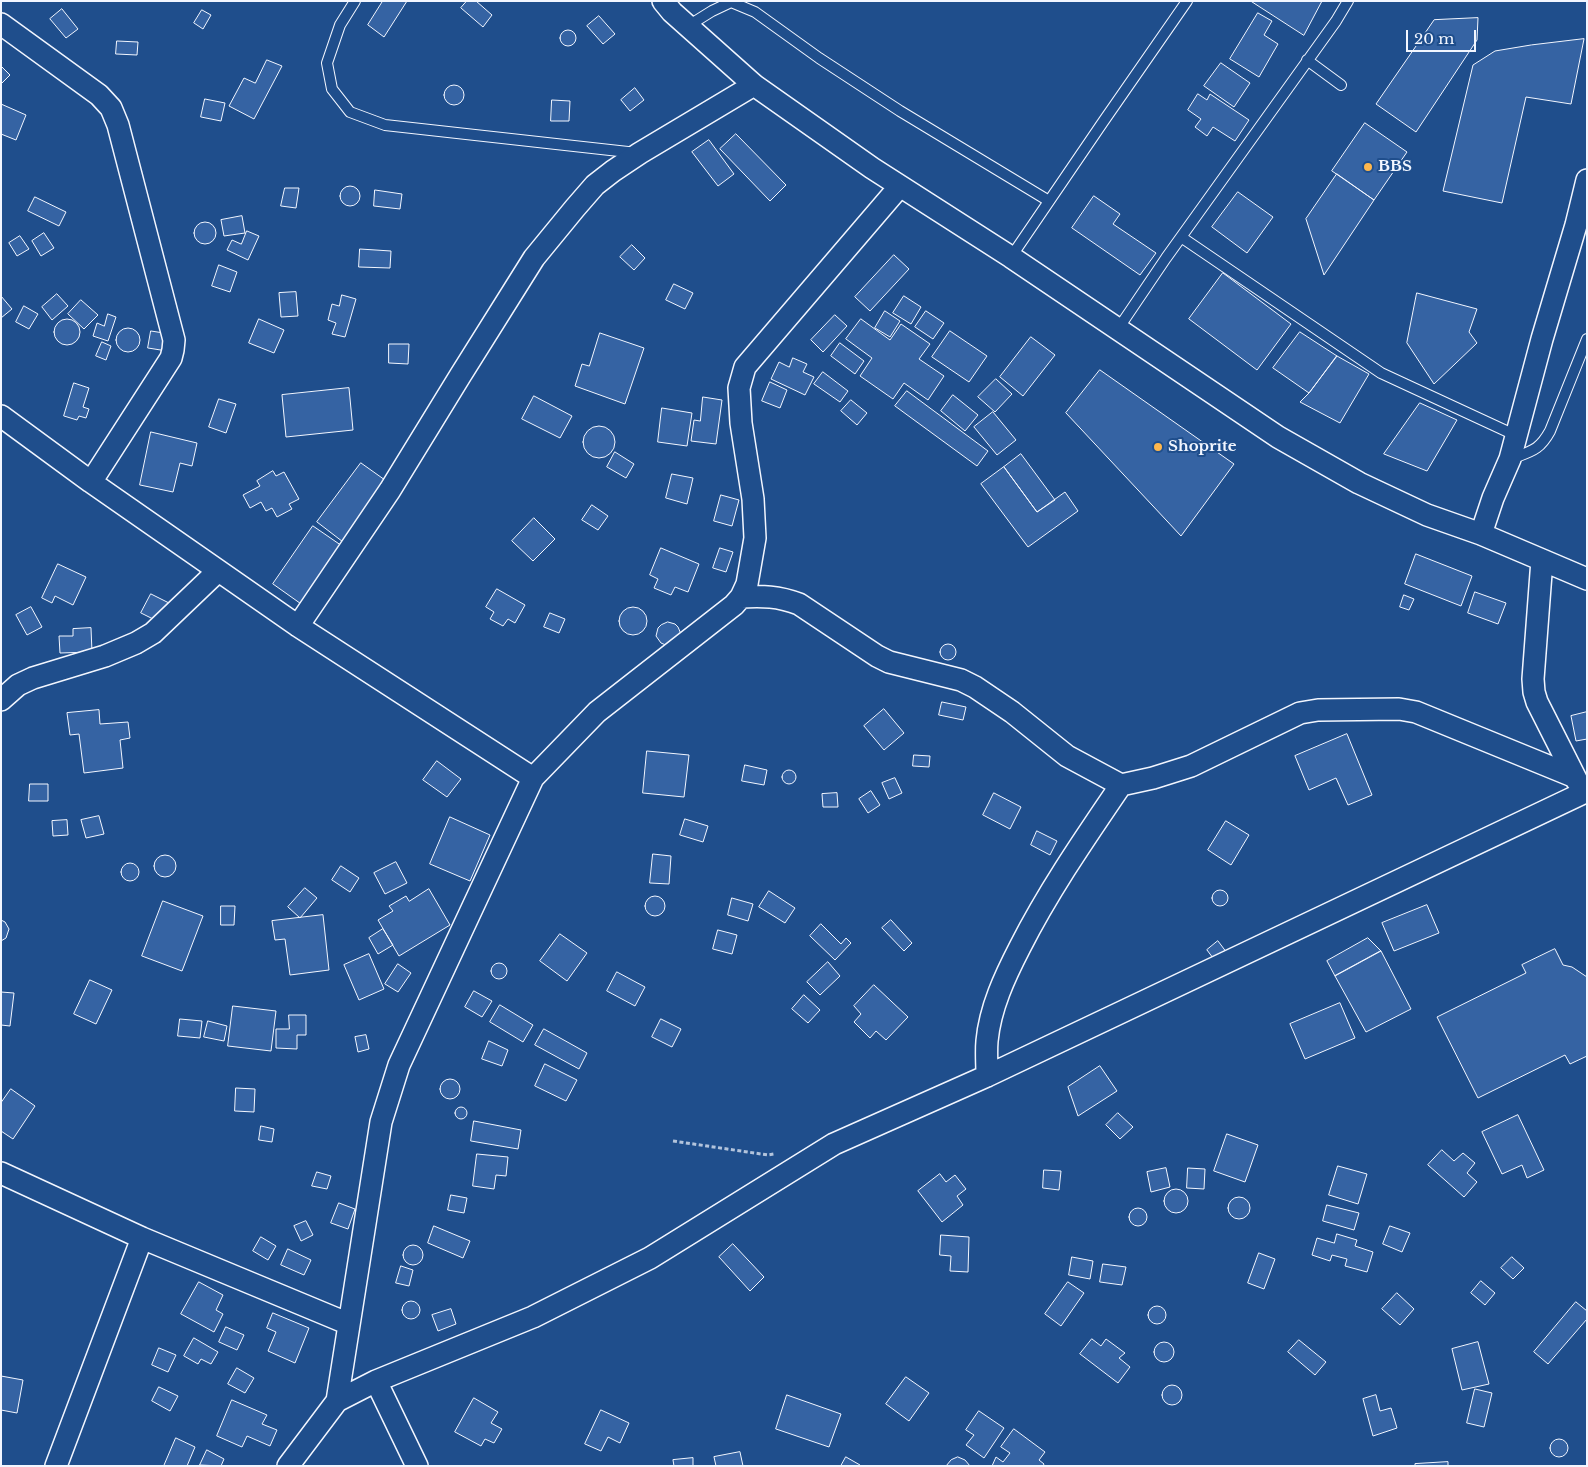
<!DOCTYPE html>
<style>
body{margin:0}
#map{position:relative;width:1588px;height:1467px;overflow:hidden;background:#1f4e8c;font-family:"Libre Baskerville",serif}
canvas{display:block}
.frame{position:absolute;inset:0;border:2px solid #f2f6ff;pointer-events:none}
.scale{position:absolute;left:1406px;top:30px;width:70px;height:22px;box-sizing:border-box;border:2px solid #f2f6ff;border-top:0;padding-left:6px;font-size:15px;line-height:18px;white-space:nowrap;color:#f2f6ff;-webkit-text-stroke:4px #1f4e8c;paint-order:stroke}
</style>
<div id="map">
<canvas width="1588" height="1467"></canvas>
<div class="frame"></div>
<div class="scale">20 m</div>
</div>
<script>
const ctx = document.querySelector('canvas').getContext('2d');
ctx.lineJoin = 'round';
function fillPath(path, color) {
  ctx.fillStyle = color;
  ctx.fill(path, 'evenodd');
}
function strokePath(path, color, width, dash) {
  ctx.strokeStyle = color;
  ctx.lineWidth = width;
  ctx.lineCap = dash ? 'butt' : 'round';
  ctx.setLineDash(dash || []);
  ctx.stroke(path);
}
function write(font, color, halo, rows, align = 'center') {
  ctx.font = font + ' "Libre Baskerville",serif';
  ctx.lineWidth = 4;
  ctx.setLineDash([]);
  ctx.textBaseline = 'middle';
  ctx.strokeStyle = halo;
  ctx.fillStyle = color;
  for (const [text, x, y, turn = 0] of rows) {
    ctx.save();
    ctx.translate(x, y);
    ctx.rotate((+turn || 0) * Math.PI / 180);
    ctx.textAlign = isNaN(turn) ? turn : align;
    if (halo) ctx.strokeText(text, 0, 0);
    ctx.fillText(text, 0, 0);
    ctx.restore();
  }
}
const building = new Path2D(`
 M383 1H407L384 37 368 25Z
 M467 1H476L492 15 483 27 461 8Z
 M1251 1H1322L1304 35Z
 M62 9 78 29 66 38 50 19Z
 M202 10 211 15 203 29 194 23Z
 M1258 13 1272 21 1264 35 1278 44 1259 77 1230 59Z
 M599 16 615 34 603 44 587 26Z
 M1478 18 1477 40 1416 132 1376 104 1434 20Z
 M560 38a8 8 0 1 1 16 0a8 8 0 1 1-16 0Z
 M1584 39 1571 104 1526 97 1502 203 1443 191 1473 65 1495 51 1531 45Z
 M117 41 138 42 137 55 116 54Z
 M267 60 282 66 254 119 229 106 244 78 255 83Z
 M1221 63 1250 83 1234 107 1204 86Z
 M1 66 10 75 1 84Z
 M444 95a10 10 0 1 1 20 0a10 10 0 1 1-20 0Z
 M635 88 644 100 630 111 621 100Z
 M1198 94 1207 100 1210 94 1249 120 1235 141 1213 127 1207 136 1195 127 1201 119 1188 110Z
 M205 99 225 103 221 121 201 117Z
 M552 100 570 101 569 121H551Z
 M1 104 26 115 16 140 1 134Z
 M1365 123 1407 152 1374 200 1332 171Z
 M736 134 786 185 770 201 720 149Z
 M709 140 734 174 718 186 692 152Z
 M1337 174 1374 200 1324 275 1306 219Z
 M340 196a10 10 0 1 1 20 0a10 10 0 1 1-20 0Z
 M285 188H299L296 208 281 206Z
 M375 190 402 194 400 209 374 206Z
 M1238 192 1273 217 1247 253 1212 227Z
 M1094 196 1120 214 1113 224 1156 253 1140 275 1072 228Z
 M35 197 66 212 59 226 28 211Z
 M242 216 245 233 224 236 221 220Z
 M194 233a11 11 0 1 1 22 0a11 11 0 1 1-22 0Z
 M247 231 259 236 248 260 227 250 232 240 241 244Z
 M44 233 54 248 41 256 32 241Z
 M20 236 29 249 17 256 9 243Z
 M632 245 645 258 634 270 620 257Z
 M360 249 391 251 390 268 359 267Z
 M894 255 909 269 870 311 855 297Z
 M219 265 237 272 230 292 212 286Z
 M1223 273 1291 324 1257 370 1189 319Z
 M674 284 693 293 685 309 666 300Z
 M296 292 298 316 281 317 279 293Z
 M1417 293 1477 309 1469 332 1477 343 1434 384 1407 343Z
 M57 294 68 306 52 320 42 307Z
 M342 295 356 299 345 337 332 334 336 323 328 320 332 304 339 306Z
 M1 296 12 309 1 318Z
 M904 296 921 307 911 324 893 313Z
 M81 300 98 315 84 329 68 314Z
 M24 306 38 314 29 329 16 322Z
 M885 311 900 321 890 337 875 328Z
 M926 311 944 323 933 339 915 327Z
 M108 314 116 317 108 341 93 336 97 323 104 326Z
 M835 315 847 326 823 352 811 340Z
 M259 319 284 330 274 353 249 343Z
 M861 319 890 340 901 324 930 344 919 359 944 376 928 400 904 383 893 399 860 376 872 358 846 339Z
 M54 332a13 13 0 1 1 26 0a13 13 0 1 1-26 0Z
 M116 340a12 12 0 1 1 24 0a12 12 0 1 1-24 0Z
 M151 331 170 334 167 351 148 348Z
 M950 331 987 356 969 382 932 357Z
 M1300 332 1337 356 1309 393 1273 368Z
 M600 333 644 348 625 404 575 386 582 364 589 366Z
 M1031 337 1055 355 1023 396 1000 377Z
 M102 342 111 346 106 360 96 356Z
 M840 343 864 361 855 374 831 356Z
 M389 344H409L408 364 389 363Z
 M1337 356 1369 374 1340 423 1300 402 1309 393Z
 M793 358 807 364 803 372 814 377 805 395 771 379 779 362 789 367Z
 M1100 370 1234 464 1181 536 1066 413Z
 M823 372 848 391 840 402 814 384Z
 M996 379 1012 394 995 412 978 397Z
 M770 382 787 390 780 408 762 401Z
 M74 383 89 388 83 407 89 409 86 418 79 416 77 420 64 416Z
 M349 388 353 430 286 437 282 395Z
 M907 391 988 451 977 466 895 406Z
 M953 395 978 415 965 431 941 411Z
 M534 396 572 416 560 438 522 419Z
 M703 397 722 400 716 444 691 441 694 420 700 421Z
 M219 399 236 404 226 433 209 427Z
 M851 400 867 413 857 425 841 411Z
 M1420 403 1457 420 1427 471 1384 454Z
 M662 408 692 413 687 446 658 442Z
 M993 412 1016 440 997 455 974 427Z
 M583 442a16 16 0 1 1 32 0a16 16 0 1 1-32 0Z
 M151 432 197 443 192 466 180 463 173 492 140 485Z
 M615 452 634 464 626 478 607 467Z
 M1021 454 1055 500 1037 512 1004 467Z
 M361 463 392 485 347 545 317 522Z
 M1004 467 1037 512 1065 492 1078 511 1028 547 981 484Z
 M273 471 276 476 284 472 299 499 289 504 292 509 277 517 272 508 266 511 261 502 250 508 243 495 260 486 257 481Z
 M672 474 693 478 687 504 666 498Z
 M721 495 739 500 732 526 714 521Z
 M592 505 608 516 598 530 582 520Z
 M534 518 555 539 533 561 512 541Z
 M313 526 345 548 304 606 273 584Z
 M661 548 699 564 688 592 675 587 671 595 654 588 658 579 650 575Z
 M720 548 733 552 726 572 713 568Z
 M1416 554 1472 576 1461 606 1405 584Z
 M58 564 86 577 73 605 55 596 52 603 42 598Z
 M497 589 525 605 515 623 508 619 503 626 490 619 494 612 486 607Z
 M1475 592 1506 603 1498 624 1468 613Z
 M151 594 169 603 159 622 141 613Z
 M1404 595 1414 599 1409 610 1400 607Z
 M619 621a14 14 0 1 1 28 0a14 14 0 1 1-28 0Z
 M31 607 42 627 27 635 16 615Z
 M550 613 565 619 559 633 544 627Z
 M668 622 675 624 678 627 681 634 668 646 661 643 656 636 658 628 661 625Z
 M91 628 92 652 60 653 59 636H73V629Z
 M940 652a8 8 0 1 1 16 0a8 8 0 1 1-16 0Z
 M942 702 966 707 963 720 939 715Z
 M884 709 904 733 884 750 864 726Z
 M99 710 100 724 128 722 130 738 120 740 123 768 84 773 79 734 70 735 67 713Z
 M1587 712V739L1576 741 1571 716Z
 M1347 734 1372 795 1348 805 1336 778 1309 790 1295 756Z
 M647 751 689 755 684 797 643 793Z
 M914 755 930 756 929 767 913 766Z
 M437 761 461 779 447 797 423 780Z
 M745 765 767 770 764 785 742 781Z
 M782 777a7 7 0 1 1 14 0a7 7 0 1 1-14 0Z
 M895 778 902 793 889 799 882 783Z
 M30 784H48V801H29Z
 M871 791 880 805 868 813 859 799Z
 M837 793 838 807H823L822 794Z
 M994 793 1021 807 1010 829 983 815Z
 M99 816 104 834 86 838 81 820Z
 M450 817 490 835 470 881 430 864Z
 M685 819 708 826 703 842 680 835Z
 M67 820 68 835 53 836 52 821Z
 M1226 821 1249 835 1231 865 1208 850Z
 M1037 831 1057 841 1050 855 1031 845Z
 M653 854 671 856 669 884 650 883Z
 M154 866a11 11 0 1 1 22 0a11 11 0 1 1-22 0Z
 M396 862 407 883 385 894 374 873Z
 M121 872a9 9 0 1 1 18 0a9 9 0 1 1-18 0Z
 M341 866 359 878 350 892 332 880Z
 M305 888 317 898 300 918 288 907Z
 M429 889 450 925 399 956 378 920 393 911 389 906 406 896 409 901Z
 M1212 898a8 8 0 1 1 16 0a8 8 0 1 1-16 0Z
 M769 891 795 908 785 923 759 907Z
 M645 906a10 10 0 1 1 20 0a10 10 0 1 1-20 0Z
 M732 898 753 904 748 921 728 915Z
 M163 901 203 916 182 971 142 956Z
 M1427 905 1439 933 1394 951 1382 923Z
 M221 906H235L234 925H221Z
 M323 915 329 970 290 975 285 939 275 940 272 921Z
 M1 920 5 922 9 929 6 938 1 941Z
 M891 920 912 943 904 951 882 928Z
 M821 924 841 944 846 938 851 943 835 960 810 936Z
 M383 929 393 945 378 954 369 938Z
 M718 930 737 935 732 954 713 949Z
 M560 934 587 953 567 981 540 961Z
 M1368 938 1381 951 1335 976 1327 961Z
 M1218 941 1227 953 1216 962 1207 950Z
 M1555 949 1563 965 1572 967 1587 977V1056L1570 1064 1565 1055 1478 1098 1437 1017 1526 973 1522 965Z
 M1381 951 1411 1009 1366 1032 1335 976Z
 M369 954 384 989 359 1000 344 965Z
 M828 962 840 976 820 995 807 982Z
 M491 971a8 8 0 1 1 16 0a8 8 0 1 1-16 0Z
 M398 964 411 973 398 992 385 984Z
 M617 972 645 987 635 1006 607 991Z
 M90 980 112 990 96 1024 74 1014Z
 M874 985 908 1017 886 1040 876 1031 870 1038 854 1022 861 1014 854 1006Z
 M474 991 492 1001 482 1017 465 1007Z
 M1 992 14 993 10 1026 1 1025Z
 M804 995 820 1010 808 1023 792 1009Z
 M1340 1003 1355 1038 1305 1059 1290 1024Z
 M500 1005 533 1025 523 1042 490 1022Z
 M233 1006 276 1011 271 1051 228 1046Z
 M289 1015H306V1035H297V1049L276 1048V1029H289Z
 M180 1019 202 1021 200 1038 178 1036Z
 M661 1019 681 1029 672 1047 652 1037Z
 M208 1021 227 1026 224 1041 204 1037Z
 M544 1029 587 1053 579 1069 535 1045Z
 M366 1035 369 1049 358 1052 355 1037Z
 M489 1041 508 1050 502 1066 482 1059Z
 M545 1064 577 1080 566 1101 535 1086Z
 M1100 1066 1117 1091 1078 1116 1068 1087Z
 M440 1089a10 10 0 1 1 20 0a10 10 0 1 1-20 0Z
 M236 1088 255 1089 254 1112 235 1111Z
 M11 1089 35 1106 13 1139 1 1131V1103Z
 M455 1113a6 6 0 1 1 12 0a6 6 0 1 1-12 0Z
 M1118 1113 1133 1127 1120 1139 1106 1125Z
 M1518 1115 1544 1170 1527 1178 1522 1165 1502 1174 1482 1132Z
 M474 1121 521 1130 518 1149 471 1141Z
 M261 1126 274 1129 272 1142 259 1140Z
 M1227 1134 1258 1145 1245 1182 1214 1171Z
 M1442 1150 1454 1161 1463 1153 1475 1163 1467 1173 1477 1182 1464 1197 1428 1165Z
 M477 1154 508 1157 506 1176 496 1175 494 1189 473 1186Z
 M1338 1166 1367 1174 1358 1204 1329 1195Z
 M1166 1168 1170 1187 1151 1192 1147 1172Z
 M1188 1168 1205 1169 1204 1189 1187 1188Z
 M1044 1170 1061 1171 1059 1190 1043 1188Z
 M317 1172 331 1176 327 1189 312 1186Z
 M940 1174 946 1182 955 1175 966 1189 957 1196 963 1205 942 1222 918 1191Z
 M1164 1201a12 12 0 1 1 24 0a12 12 0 1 1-24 0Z
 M451 1195 467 1198 464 1213 448 1210Z
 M1228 1208a11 11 0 1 1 22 0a11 11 0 1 1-22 0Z
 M339 1203 355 1209 348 1229 331 1223Z
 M1327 1205 1359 1213 1354 1230 1323 1221Z
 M1129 1217a9 9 0 1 1 18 0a9 9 0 1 1-18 0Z
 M306 1221 313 1235 301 1241 294 1226Z
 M434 1226 470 1241 463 1258 428 1243Z
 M1390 1226 1410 1233 1402 1252 1383 1244Z
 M1337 1234 1357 1240 1355 1246 1373 1252 1367 1272 1345 1266 1347 1259 1332 1255 1330 1261 1312 1255 1317 1238 1334 1243Z
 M941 1235 969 1237 968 1272 950 1271 951 1256 940 1255Z
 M261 1237 276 1246 268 1260 253 1251Z
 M733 1244 764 1277 750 1291 719 1257Z
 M403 1255a10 10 0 1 1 20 0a10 10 0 1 1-20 0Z
 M288 1249 311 1260 304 1275 281 1265Z
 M1259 1253 1275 1259 1264 1289 1248 1283Z
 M1072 1257 1093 1261 1090 1279 1069 1275Z
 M1512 1257 1524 1268 1513 1279 1501 1268Z
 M1103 1264 1126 1267 1122 1285 1100 1282Z
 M401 1266 413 1270 409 1286 396 1283Z
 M1481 1281 1495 1293 1485 1305 1471 1293Z
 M199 1282 223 1295 216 1310 223 1314 214 1332 181 1314Z
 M1068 1282 1084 1293 1061 1326 1045 1314Z
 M1397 1293 1414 1309 1400 1325 1382 1309Z
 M402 1310a9 9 0 1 1 18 0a9 9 0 1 1-18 0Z
 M1576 1302 1587 1311V1319L1548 1364 1534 1352Z
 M1148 1315a9 9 0 1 1 18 0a9 9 0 1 1-18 0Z
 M451 1309 456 1324 438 1331 432 1315Z
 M273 1313 309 1328 295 1363 268 1351 276 1332 267 1328Z
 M226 1327 244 1335 237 1350 219 1342Z
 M194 1338 218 1352 211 1364 201 1359 198 1364 184 1356Z
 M1092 1339 1101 1346 1106 1339 1125 1353 1119 1358 1130 1367 1118 1383 1080 1354Z
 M1299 1340 1326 1362 1315 1375 1288 1352Z
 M1154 1352a10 10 0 1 1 20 0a10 10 0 1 1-20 0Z
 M1478 1342 1489 1384 1462 1390 1452 1349Z
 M159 1348 176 1355 168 1372 152 1365Z
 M237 1368 254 1378 245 1393 228 1384Z
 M1 1376 23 1380 17 1413 1 1410Z
 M906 1377 929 1393 909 1421 886 1404Z
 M1162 1395a10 10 0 1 1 20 0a10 10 0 1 1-20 0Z
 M159 1387 178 1396 170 1411 152 1401Z
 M1475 1389 1492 1393 1484 1427 1467 1423Z
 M787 1395 841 1414 829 1447 776 1429Z
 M1376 1395 1380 1411 1391 1408 1397 1428 1373 1436 1363 1399Z
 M474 1398 498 1412 491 1423 502 1429 494 1443 485 1439 481 1446 455 1432Z
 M232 1400 267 1415 262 1424 277 1430 270 1446 247 1436 242 1447 217 1436Z
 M601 1410 629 1423 620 1443 608 1437 601 1451 585 1444Z
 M979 1411 1004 1428 984 1458 966 1445 974 1435 966 1430Z
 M1014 1429 1045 1452 1039 1460 1044 1464 1043 1466H992L996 1457 1003 1462 1010 1453 1001 1447Z
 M176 1438 195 1447 187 1466H164Z
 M1550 1448a9 9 0 1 1 18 0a9 9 0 1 1-18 0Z
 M207 1450 224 1459 221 1466 200 1465Z
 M740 1452 743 1466H716L714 1457Z
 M846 1457 860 1465 859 1466H841Z
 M958 1457 965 1460 970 1466H946L951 1460Z
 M693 1458V1466H674L673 1460Z
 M1448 1462V1466H1415V1464Z`);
const path = new Path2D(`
 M673 1141 768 1155 774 1154`);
const lane = new Path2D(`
 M355 1 340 25 327 63 332 89 350 112 385 125 637 153
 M688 26 712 11 731 2 755 12 819 58 900 111 1049 201
 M1307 60 1341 85
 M1181 237 1381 373 1517 436
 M1011 257 1103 122 1187 1
 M1118 329 1166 258 1336 21 1348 1
 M1511 459C1531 451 1539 451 1550 431L1587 339`);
const street = new Path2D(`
 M663 1 672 12 754 85 872 168 1011 257 1278 437 1359 483 1427 515 1481 534 1587 579
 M1 24 99 95 111 108 118 125 174 340 173 350 171 358 91 482
 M1 416 91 482 298 626 533 778
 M1481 534 1493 498 1510 459 1542 339 1576 225 1587 180
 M1542 560 1533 679 1534 692 1537 702 1577 781
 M741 597C763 596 778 596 799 604L877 656 889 662 961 680 975 687 1012 712 1067 756 1121 785 1153 778 1191 766 1300 713 1318 710 1399 709 1416 712 1575 777
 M298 626 390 490 460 376 534 258 575 208 595 185 613 171 640 153 754 85
 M1 700 18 685 33 678 105 656 136 643 153 633 218 571
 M987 1076C987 1064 986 1052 987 1041 990 1008 1005 976 1020 947 1049 890 1085 838 1121 785
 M1 1173 142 1238 349 1324
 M376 1381 417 1466
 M337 1401 381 1122 399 1065 533 778 597 712 734 605 741 597 747 584 755 538 753 499 741 423 739 388 745 367 900 186
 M56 1466 142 1238
 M288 1466 337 1401 376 1381 533 1317 650 1258 834 1144 987 1076 1583 793`);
const markers = [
 [1368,167,5,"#ffb74d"],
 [1158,447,5,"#ffb74d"]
];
const poiNames = [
 ["BBS",1378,167],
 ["Shoprite",1168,447]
];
fillPath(building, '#3563a3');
strokePath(building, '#f2f6ff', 1);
strokePath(lane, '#f2f6ff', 12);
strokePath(street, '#f2f6ff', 24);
strokePath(path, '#b3c4dc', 3, [4, 2.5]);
strokePath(lane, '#1f4e8c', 10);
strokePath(street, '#1f4e8c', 21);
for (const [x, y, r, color] of markers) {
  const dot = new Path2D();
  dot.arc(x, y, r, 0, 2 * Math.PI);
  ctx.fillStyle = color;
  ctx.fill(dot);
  strokePath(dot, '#1f4e8c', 2);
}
write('bold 15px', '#f2f6ff', '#1f4e8c', poiNames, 'left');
</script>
